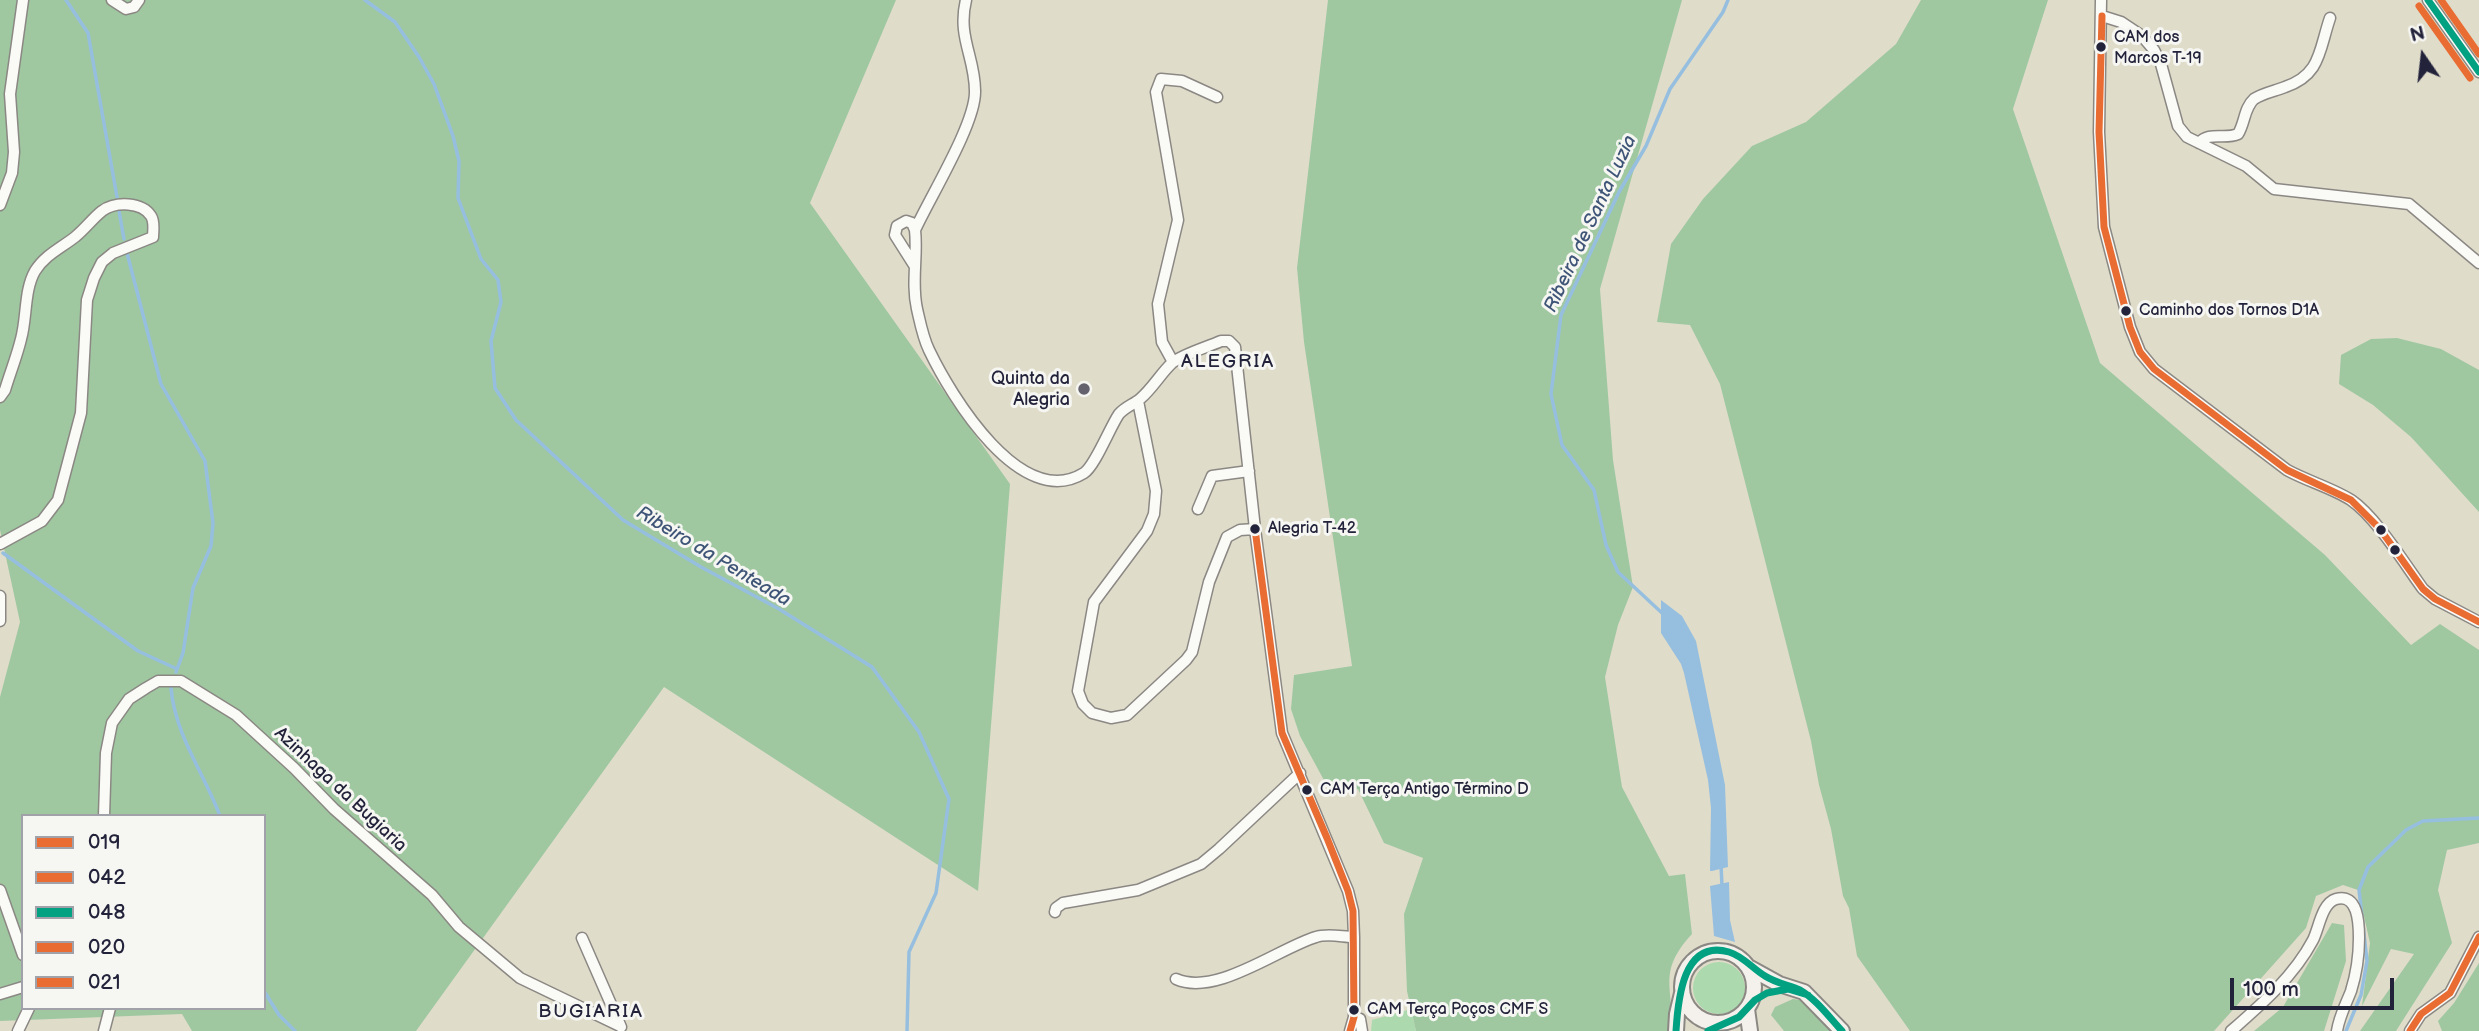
<!DOCTYPE html>
<meta charset="utf-8">
<style>
body{margin:0}
#map{position:relative;width:2479px;height:1031px;overflow:hidden;background:#e0dcca;font-family:"Balsamiq Sans",sans-serif}
canvas{display:block}
.legend{position:absolute;left:21px;top:814px;width:245px;height:196px;box-sizing:border-box;background:#f6f6f2;border:2px solid #a1a1a9;margin:0;padding:9px 12px;list-style:none;font-size:21px;color:#22223b}
.legend li{display:flex;align-items:center;gap:14px;height:35px}
.legend b{width:35px;border:2px solid #a1a1a9}
.north{position:absolute;left:2388px;top:21px;width:70px;height:70px;-webkit-text-stroke:5px #f6f6f2;paint-order:stroke;rotate:346deg;font-size:19px;font-weight:700;line-height:28px;text-align:center;color:#22223b}
.north::after{content:'';display:block;margin:auto;width:24px;height:32px;background:#22223b;clip-path:polygon(50% 0,100% 100%,50% 72%,0 100%)}
.scale{position:absolute;left:2230px;top:978px;width:164px;height:32px;box-sizing:border-box;border:4px solid #22223b;border-top:0;padding-left:9px;font-size:21px;line-height:24px;white-space:nowrap;color:#22223b;-webkit-text-stroke:5px #f6f6f2;paint-order:stroke}
</style>
<div id="map">
<canvas width="2479" height="1031"></canvas>
<ul class="legend">
<li><b style="height:9px;background:#e96c32"></b>019</li>
<li><b style="height:9px;background:#e96c32"></b>042</li>
<li><b style="height:9px;background:#02a182"></b>048</li>
<li><b style="height:9px;background:#e96c32"></b>020</li>
<li><b style="height:9px;background:#e96c32"></b>021</li>
</ul>
<div class="north">N</div>
<div class="scale">100 m</div>
</div>
<script>
const ctx = document.querySelector('canvas').getContext('2d');
ctx.lineJoin = 'round';
function fillPath(path, color) {
  ctx.fillStyle = color;
  ctx.fill(path, 'evenodd');
}
function strokePath(path, color, width, dash) {
  ctx.strokeStyle = color;
  ctx.lineWidth = width;
  ctx.lineCap = dash ? 'butt' : 'round';
  ctx.setLineDash(dash || []);
  ctx.stroke(path);
}
function write(font, color, halo, rows, align = 'center') {
  ctx.font = font + ' "Balsamiq Sans",sans-serif';
  ctx.lineWidth = 6;
  ctx.setLineDash([]);
  ctx.textBaseline = 'middle';
  ctx.strokeStyle = halo;
  ctx.fillStyle = color;
  for (const [text, x, y, turn = 0] of rows) {
    ctx.save();
    ctx.translate(x, y);
    ctx.rotate((+turn || 0) * Math.PI / 180);
    ctx.textAlign = isNaN(turn) ? turn : align;
    if (halo) ctx.strokeText(text, 0, 0);
    ctx.fillText(text, 0, 0);
    ctx.restore();
  }
}
const green = new Path2D(`
 M1693 988a26 26 0 1 1 52 0a26 26 0 1 1-52 0Z
 M1411 1009 1416 1031H1371L1372 1020Z`);
const forest = new Path2D(`
 M0 0H896L810 203 1010 484 978 891 664 687 416 1031H192L182 1014 0 1021V697L20 622 0 530ZM23 816H264V1008H23Z
 M1328 0H1682L1600 289 1613 460 1633 587 1618 625 1605 677 1622 787 1669 876 1685 874 1692 934C1656 973 1675 987 1671 1031H1416L1407 991 1404 914 1423 858 1384 843 1358 789 1332 795 1300 736 1291 709 1294 675 1352 666 1304 342 1297 268Z
 M1921 0H2048L2013 109 2100 363 2325 555 2411 645 2440 624 2479 650V843L2447 850 2438 890 2452 943 2396 1031H2360L2414 954 2391 949 2362 1006 2370 943 2358 890 2343 885 2316 896 2306 928 2214 1031H1910L1857 956 1849 908 1843 896 1831 829 1819 785 1811 741 1720 384 1690 325 1657 322 1671 244 1703 199 1752 146 1806 122 1896 44Z
 M2397 338 2441 349 2479 370V512L2411 437 2373 405 2339 384 2341 355 2371 339Z
 M2332 923 2344 925 2346 961 2324 1031H2254L2283 1007Z
 M2479 963V1031H2442L2438 1021 2454 1003Z
 M1793 999 1806 1001 1830 1031H1784L1771 1015 1775 1007Z`);
const water = new Path2D(`
 M1661 600 1682 616 1696 641 1725 785 1728 867 1712 871H1710L1711 808 1708 780 1684 673 1681 664 1661 633Z
 M1729 882 1730 920 1735 942 1714 936 1710 886Z`);
const stream = new Path2D(`
 M66 0 88 33 117 197
 M365 0 395 22 419 57 434 84 453 136 459 161 458 198 481 259 498 280 501 302 491 341 495 388 516 420 623 520 701 567 779 609 872 667 919 732 949 799 936 893 909 952 907 1031
 M119 211 124 239
 M127 253 161 384 205 461 213 523 211 546 193 588 183 653 176 672
 M3 553 138 651 177 669
 M1662 613 1618 572 1606 545 1594 490 1562 445 1551 394 1561 315 1619 192 1646 146 1670 89 1723 12 1728 0
 M171 688C175 735 204 773 220 816
 M1721 865 1722 886
 M264 991 279 1015 295 1031
 M2346 1031 2361 995 2367 961 2359 890 2368 867 2406 830 2423 821 2479 818`);
const street = new Path2D(`
 M112 0 126 9 134 7 139 0
 M2101 0 2099 132 2104 227 2130 327 2140 352 2154 369 2287 470C2307 481 2332 488 2351 500 2376 517 2404 563 2423 589L2435 599 2479 622
 M2428 0 2479 72
 M2102 16 2121 22 2142 36 2154 50 2161 64 2178 126 2187 137 2246 166 2274 189 2409 204 2479 263
 M2199 143C2209 131 2225 140 2238 134 2245 123 2244 108 2254 99 2263 93 2275 91 2285 87 2321 75 2319 50 2330 18
 M0 205 12 173 14 152 10 94 23 0
 M915 230C930 197 976 123 975 91 975 57 957 37 966 0
 M914 265 895 235 897 226 906 221 912 223 915 230C918 256 911 283 917 309 920 322 923 338 929 350 951 396 1021 512 1084 473 1095 466 1110 427 1119 414 1125 407 1134 404 1140 399 1153 388 1161 373 1172 363 1183 354 1208 347 1221 341H1229L1235 347 1255 529 1282 733 1348 891 1353 911 1354 937V1017L1350 1031
 M1173 362 1162 342 1158 304 1178 220 1156 92 1161 79 1182 81 1217 97
 M0 397 5 390C10 373 17 356 21 339 27 318 24 290 35 271 45 255 61 248 75 237 85 229 93 218 102 211 116 201 142 202 151 216 155 222 153 231 153 237L113 253 102 262 94 278 87 300 81 413 58 500 42 521 0 544
 M1138 401 1156 491 1154 514 1147 531 1094 602 1078 691 1083 704 1092 713 1111 718 1127 715 1186 660 1192 652 1209 582 1227 537 1240 530 1255 529
 M1198 509 1212 476 1249 471
 M0 596V621
 M104 816 106 753 112 723 129 699 146 688 158 681H181L236 715 294 768 334 809 432 895 459 927 520 978 620 1026
 M0 890 23 955
 M1055 912 1056 908 1063 903 1138 890 1201 864 1219 849 1300 773
 M582 938 621 1027
 M1176 979C1216 997 1279 948 1316 937 1327 933 1343 937 1354 937
 M0 994 23 987
 M1354 1017 1360 1019 1362 1031
 M18 1031 29 1008
 M104 1031 110 1008
 M2231 1031C2262 1004 2294 976 2313 940 2319 928 2322 903 2336 899 2358 893 2359 923 2359 938 2359 955 2356 975 2351 991 2346 1004 2339 1017 2337 1031
 M2410 1031 2421 1014 2450 993 2479 937`);
const secondary = new Path2D(`
 M1682 987a36 36 0 1 1 72 0a36 36 0 1 1-72 0Z
 M1750 968 1779 984 1804 992 1842 1031
 M1747 1009 1750 1031
 M1676 1031 1677 1014 1682 993`);
const bus1 = new Path2D(`
 M2102 16 2099 132 2104 227 2130 327 2140 352 2154 369 2287 470 2351 500 2380 529 2423 589 2435 599 2479 622
 M2410 1031 2421 1014 2450 993 2479 937`);
const bus2 = new Path2D(`
 M1255 529 1282 733 1327 838 1348 891 1353 911 1354 1017 1350 1031`);
const bus3 = new Path2D(`
 M2428 0 2479 72
 M1676 1031C1678 999 1683 939 1729 952 1743 956 1753 969 1765 976 1776 983 1788 985 1800 990 1817 1000 1829 1017 1842 1031
 M1708 1031 1739 1017 1755 1000 1767 993 1788 989 1808 995`);
const bus4 = new Path2D(`
 M2419 6 2470 78`);
const bus5 = new Path2D(`
 M2441 0 2479 54`);
const markers = [
 [2101,47,6,"#22223b"],
 [2126,311,6,"#22223b"],
 [1084,389,7,"#64636d"],
 [1255,529,6,"#22223b"],
 [2381,530,6,"#22223b"],
 [2395,550,6,"#22223b"],
 [1307,790,6,"#22223b"],
 [1354,1010,6,"#22223b"]
];
const busNames = [
 ["CAM dos",2114,38],
 ["Marcos T-19",2114,59],
 ["Caminho dos Tornos D1A",2139,311],
 ["Alegria T-42",1268,529],
 ["CAM Terça Antigo Término D",1320,790],
 ["CAM Terça Poços CMF S",1367,1010]
];
const poiNames = [
 ["Quinta da",1070,379],
 ["Alegria",1070,400]
];
const streetNames = [
 ["Azinhaga da Bugiaria",340,790,43]
];
const waterNames = [
 ["Ribeira de Santa Luzia",1591,224,-65],
 ["Ribeiro da Penteada",713,557,31]
];
const neighbourhoodNames = [
 ["ALEGRIA",1228,362],
 ["BUGIARIA",591,1012]
];
fillPath(green, '#acd9ae');
fillPath(forest, '#9fc8a1');
fillPath(water, '#96bfdf');
strokePath(stream, '#96bfdf', 3.5);
strokePath(street, '#8b8884', 13);
strokePath(secondary, '#8b8884', 18);
strokePath(street, '#fafaf7', 10);
strokePath(secondary, '#f4f1ec', 14);
strokePath(bus1, '#e96c32', 7);
strokePath(bus2, '#e96c32', 7);
strokePath(bus3, '#02a182', 7);
strokePath(bus4, '#e96c32', 7);
strokePath(bus5, '#e96c32', 7);
for (const [x, y, r, color] of markers) {
  const dot = new Path2D();
  dot.arc(x, y, r, 0, 2 * Math.PI);
  ctx.fillStyle = color;
  ctx.fill(dot);
  strokePath(dot, '#f6f6f2', 2.5);
}
write('16px', '#22223b', '#f6f6f2', busNames, 'left');
write('18px', '#22223b', '#f6f6f2', poiNames, 'right');
write('18px', '#22223b', '#f6f6f2', streetNames);
write('italic 19px', '#3f5578', '#f6f6f2', waterNames);
ctx.letterSpacing = '2px';
write('19px', '#22223b', '#f6f6f2', neighbourhoodNames);
ctx.letterSpacing = '0px';
</script>
